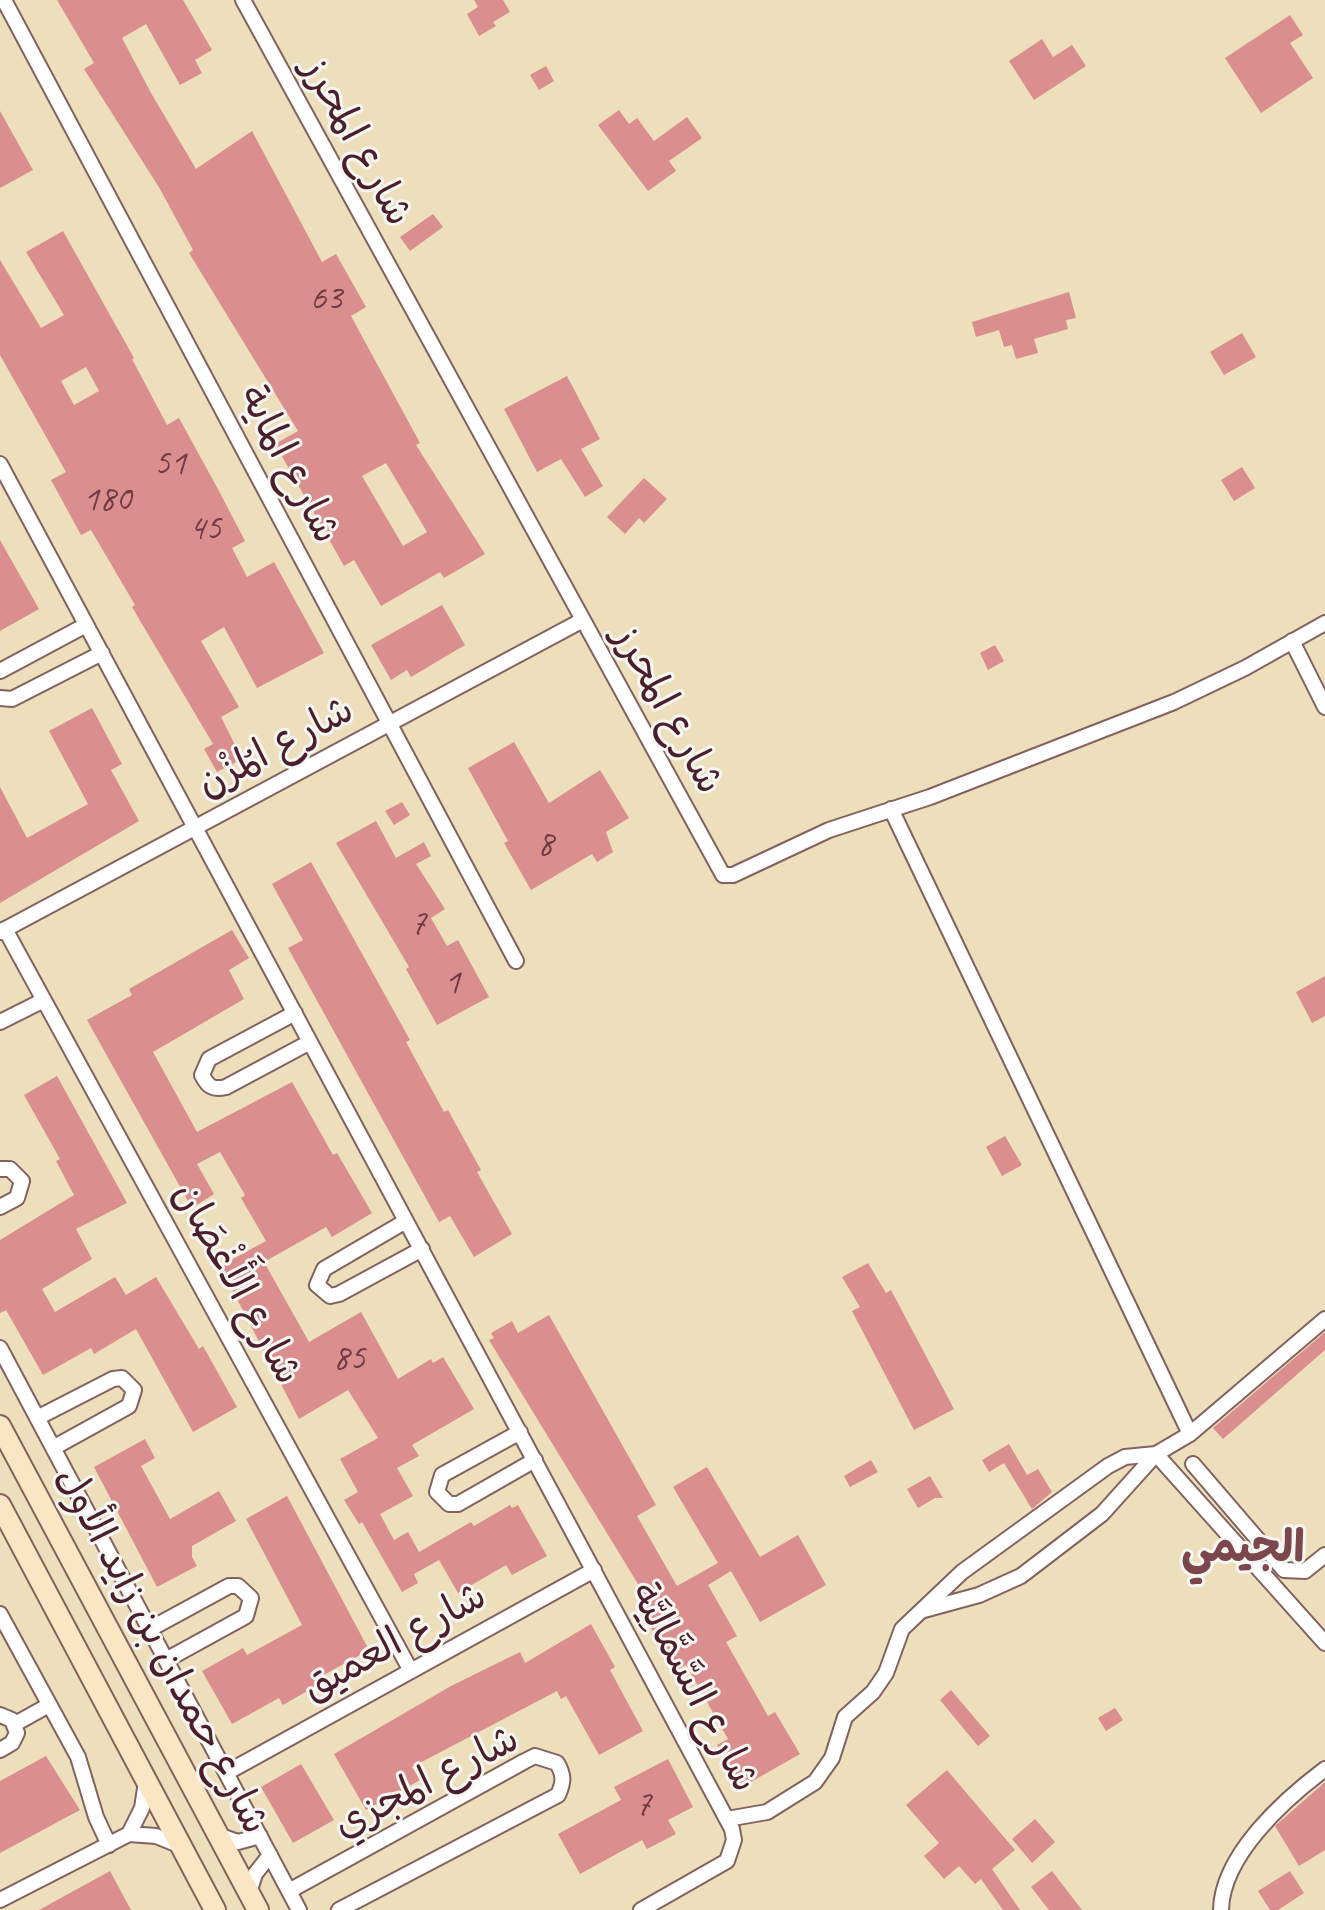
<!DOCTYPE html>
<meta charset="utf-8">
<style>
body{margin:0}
canvas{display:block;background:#eddebc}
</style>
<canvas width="1325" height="1910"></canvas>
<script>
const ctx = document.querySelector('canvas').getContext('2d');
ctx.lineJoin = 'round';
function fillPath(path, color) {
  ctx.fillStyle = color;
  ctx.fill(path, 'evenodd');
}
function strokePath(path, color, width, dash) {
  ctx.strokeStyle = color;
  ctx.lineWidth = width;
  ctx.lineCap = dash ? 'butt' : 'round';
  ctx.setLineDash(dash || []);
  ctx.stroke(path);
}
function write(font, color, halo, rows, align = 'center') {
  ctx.font = font + ' Caveat,"Playpen Sans Arabic",sans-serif';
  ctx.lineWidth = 6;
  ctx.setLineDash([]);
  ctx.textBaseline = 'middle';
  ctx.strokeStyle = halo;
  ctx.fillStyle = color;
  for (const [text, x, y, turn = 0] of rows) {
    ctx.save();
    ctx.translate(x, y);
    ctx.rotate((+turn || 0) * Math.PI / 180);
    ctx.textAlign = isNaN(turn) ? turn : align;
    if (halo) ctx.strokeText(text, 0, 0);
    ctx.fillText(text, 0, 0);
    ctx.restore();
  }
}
const building = new Path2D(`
 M57 0H183L212 50 195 60 202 73 180 85 146 24 122 38 151 93 196 169 252 131 322 262 336 254 366 307 351 316 420 443 416 445 485 554 444 578 440 572 381 606 354 560 344 566 275 444 298 431 189 253 193 250 160 189 84 69 94 63ZM386 463 427 532 403 546 362 476Z
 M474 0H503L510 12 493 22 496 26 479 36 467 14 478 7Z
 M1290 15 1303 35 1290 43 1313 78 1261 113 1225 58Z
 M1042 39 1053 57 1072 45 1086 66 1034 100 1009 61Z
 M546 66 554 81 539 90 530 75Z
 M619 110 629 124 637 118 654 141 687 117 702 138 669 161 676 171 648 191 598 125Z
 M0 111 33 170 0 188Z
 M433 214 443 227 410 251 400 237Z
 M63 231 134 358 132 359 167 425 179 418 219 491 245 541 232 548 247 577 274 562 324 653 257 688 224 627 201 641 239 707 221 717 242 759 217 772 204 749 213 744 132 607 135 605 91 530 81 535 51 480 66 472 0 355V260L41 328 64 315 26 252ZM86 367 99 391 74 405 61 381Z
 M1069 292 1076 318 1066 320 1068 329 1034 339 1038 353 1016 359 1012 345 1004 347 999 330 976 337 972 322Z
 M1242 333 1256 357 1224 375 1210 352Z
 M567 376 600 439 581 449 603 486 585 497 561 459 537 472 504 409Z
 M1242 467 1255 488 1234 501 1221 480Z
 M644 478 667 499 644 523 639 518 625 534 607 517Z
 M0 540 39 609 0 631Z
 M442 605 465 645 411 677 407 670 391 680 371 645Z
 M995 645 1004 661 988 670 980 653Z
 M92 708 122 764 111 770 139 821 0 903V787L27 838 88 804 49 731Z
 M514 742 549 803 600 770 629 818 606 832 613 852 597 862 592 854 531 890 504 843 508 841 468 768Z
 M402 802 410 815 394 825 385 811Z
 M376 821 396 858 424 842 431 856 416 864 445 909 431 918 447 946 458 940 489 997 437 1025 406 969 409 967 336 843Z
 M311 862 410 1040 406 1042 444 1112 448 1110 481 1170 477 1172 512 1234 474 1257 450 1216 439 1222 288 948 303 940 272 884Z
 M232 930 249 958 229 970 244 999 153 1052 197 1132 292 1082 333 1155 337 1153 372 1213 332 1237 326 1227 264 1262 309 1342 361 1312 398 1379 431 1359 433 1363 443 1357 474 1409 412 1445 419 1456 397 1468 413 1496 380 1514 394 1540 408 1532 419 1552 471 1522 474 1526 510 1505 512 1508 518 1505 547 1556 512 1575 506 1565 458 1593 439 1560 414 1574 418 1583 402 1592 362 1522 359 1524 344 1500 358 1492 340 1459 378 1438 348 1390 299 1419 220 1266 266 1241 241 1198 245 1195 220 1152 197 1164 214 1194 192 1208 87 1020 132 995 129 989Z
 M1325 976V1016L1312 1023 1296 992Z
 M57 1076 127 1203 76 1229 92 1259 42 1289 55 1312 115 1277 126 1295 156 1277 199 1349 203 1346 237 1407 193 1432 136 1329 94 1354 91 1348 43 1375 6 1310 0 1313V1240L74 1195 56 1161 60 1159 24 1095Z
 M1005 1136 1022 1165 1002 1176 986 1147Z
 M868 1263 886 1293 891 1290 954 1409 914 1430 852 1311 860 1307 842 1277Z
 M549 1315 656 1505 637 1516 677 1586 718 1563 673 1487 707 1467 760 1557 798 1535 826 1585 760 1622 731 1571 708 1585 737 1636 726 1642 768 1716 775 1712 800 1754 742 1787 717 1745 728 1739 686 1665 676 1671 639 1607 649 1602 489 1340 494 1338 491 1333 512 1321 518 1333Z
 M1325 1332V1350L1223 1439 1213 1428Z
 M145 1439 155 1458 141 1466 170 1519 219 1491 236 1521 192 1546V1557L197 1566 157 1587 94 1467Z
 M1009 1444 1027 1475 1038 1469 1052 1492 1032 1509 1004 1463 989 1472 982 1460Z
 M871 1460 878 1472 850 1487 844 1476Z
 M930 1476 943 1498H935L918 1508 907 1489Z
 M287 1496 369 1650 320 1677 323 1682 283 1705 279 1698 232 1724 202 1671 243 1648 247 1655 302 1625 246 1519Z
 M591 1624 615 1667 610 1670 643 1731 599 1755 566 1696 561 1699 557 1691 412 1767 420 1780 366 1810 334 1754 451 1686 520 1652 525 1663Z
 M951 1690 990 1736 978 1746 940 1700Z
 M1115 1708 1123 1720 1106 1731 1098 1718Z
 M46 1756 80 1810 0 1853V1781Z
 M668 1759 693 1807 668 1820 676 1834 647 1849 642 1840 580 1874 558 1834 621 1800 614 1787Z
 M301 1764 334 1820 293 1843 261 1787Z
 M947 1770 1015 1850 992 1869 1020 1910H1003L981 1879 975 1884 959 1866 944 1879 924 1856 939 1843 906 1805Z
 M1325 1782V1850L1299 1866 1275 1826Z
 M1035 1819 1055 1842 1032 1863 1012 1839Z
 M110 1871 131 1910H39Z
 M1052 1871 1082 1910H1049L1031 1887Z
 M1290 1871 1304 1893 1278 1910H1270L1258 1891Z`);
const street = new Path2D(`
 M4 0 516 961
 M243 0 723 875H733L829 830 930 797 1174 702 1245 668 1325 623
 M0 464 732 1829 734 1840 727 1861 641 1910
 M1292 641 1325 707
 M0 671 86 625
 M0 698 12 699 102 653
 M891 809 1190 1434
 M5 929 411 1671
 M0 932 581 621
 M295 1013 209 1059 202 1075C208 1087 213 1090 226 1087L310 1042
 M0 1022 44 1000
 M0 1169H10L22 1181 17 1198 0 1207
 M406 1221 324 1269 317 1285 330 1296 339 1294 422 1249
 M0 1348 299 1910
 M37 1418 113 1379 122 1378 134 1390 129 1406 53 1448
 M520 1432 442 1475 437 1492 449 1504H458L535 1460
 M1193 1464 1284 1570 1305 1571 1325 1555
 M924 1610 979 1595 1021 1576 1102 1514 1156 1454 1190 1434 1325 1319
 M0 1614 78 1757 96 1817 109 1845
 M150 1629 229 1586H238L251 1598 246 1616 166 1660
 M0 1715 12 1720 17 1733 12 1743 0 1750
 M15 1724 49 1705
 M226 1773 594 1570
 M727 1819 767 1812 815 1782 832 1758 845 1717 873 1692 886 1673 902 1629 962 1572 1108 1466 1125 1457 1156 1454 1325 1643
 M129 1834 142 1808 146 1782
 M218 1835 238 1842 260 1836
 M289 1891 525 1761 535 1756 557 1763C564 1775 564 1782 558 1795L339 1910
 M249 1893 255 1874 270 1855
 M0 1900 129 1834 156 1836 181 1846
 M1221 1910C1222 1855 1285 1799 1325 1769`);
const secondary = new Path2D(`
 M0 1426 258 1910
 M0 1505 215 1910`);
const numberNames = [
 ["63",326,300],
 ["51",170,465],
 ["180",107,501],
 ["45",205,530],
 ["8",545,846],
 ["7",418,925],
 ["1",452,984],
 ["85",349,1360],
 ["7",643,1806]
];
const streetNames = [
 ["شارع المحرز",356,142,61],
 ["شارع الماية",288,465,62],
 ["شارع المحرز",667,710,61],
 ["شارع المُزْن",276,748,-28],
 ["شارع الأَغْصَان",236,1284,61],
 ["شارع العميق",395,1643,-29],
 ["شارع حمدان بن زايد الأول",161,1651,62],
 ["شارع السَّمَّالِيَّة",693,1688,62],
 ["شارع المجزي",427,1783,-27]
];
const quarterNames = [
 ["الجيمي",1243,1549]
];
fillPath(building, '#da8e8d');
strokePath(street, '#83625e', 18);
strokePath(secondary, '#83625e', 24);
strokePath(street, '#fff', 14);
strokePath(secondary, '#fbe6c3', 20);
write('36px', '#6e3b44', null, numberNames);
write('40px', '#4a1f2b', '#f6f6f2', streetNames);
write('bold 44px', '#7c464d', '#f6f6f2', quarterNames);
</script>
